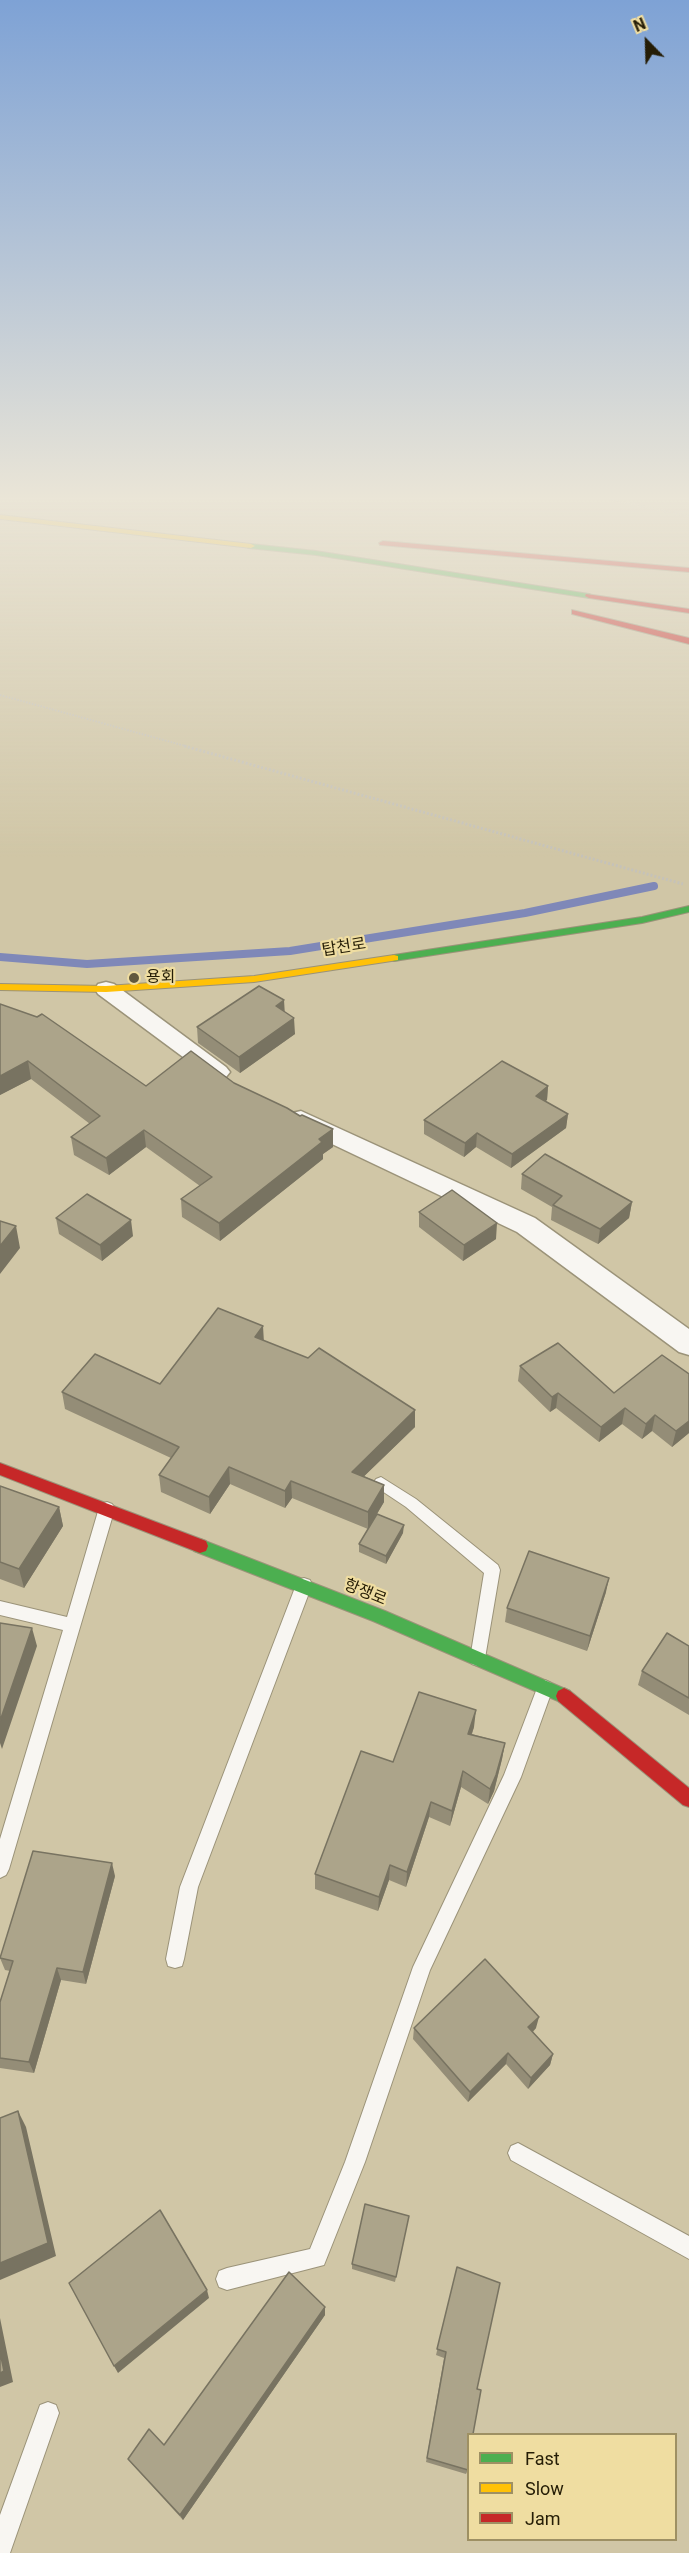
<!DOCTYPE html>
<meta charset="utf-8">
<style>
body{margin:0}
#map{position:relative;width:689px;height:2553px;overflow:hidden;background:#d0c6a6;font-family:Roboto,sans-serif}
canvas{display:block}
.legend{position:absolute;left:467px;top:2433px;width:210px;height:108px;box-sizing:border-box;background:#efdda1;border:2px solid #9e9063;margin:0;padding:8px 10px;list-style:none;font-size:18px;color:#251d06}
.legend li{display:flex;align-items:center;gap:12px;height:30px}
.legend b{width:30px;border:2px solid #9e9063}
.north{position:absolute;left:617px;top:12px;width:60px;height:60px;-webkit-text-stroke:4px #efdda1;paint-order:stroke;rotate:337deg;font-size:16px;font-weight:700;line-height:24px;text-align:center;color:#251d06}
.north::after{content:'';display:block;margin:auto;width:21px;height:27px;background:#251d06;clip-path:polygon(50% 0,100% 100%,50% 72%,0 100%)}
</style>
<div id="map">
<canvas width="689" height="2553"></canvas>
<ul class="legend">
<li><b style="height:8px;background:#4caf50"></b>Fast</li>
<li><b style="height:8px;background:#ffc107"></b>Slow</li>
<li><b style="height:8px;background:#c62828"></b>Jam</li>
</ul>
<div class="north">N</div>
</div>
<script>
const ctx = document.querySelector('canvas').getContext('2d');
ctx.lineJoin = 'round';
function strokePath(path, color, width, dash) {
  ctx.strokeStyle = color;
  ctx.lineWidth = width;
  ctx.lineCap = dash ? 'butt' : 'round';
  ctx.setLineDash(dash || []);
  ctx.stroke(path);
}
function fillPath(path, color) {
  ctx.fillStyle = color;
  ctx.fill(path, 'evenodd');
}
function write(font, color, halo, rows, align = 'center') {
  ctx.font = font + ' Roboto,"Noto Sans KR",sans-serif';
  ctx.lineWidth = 4.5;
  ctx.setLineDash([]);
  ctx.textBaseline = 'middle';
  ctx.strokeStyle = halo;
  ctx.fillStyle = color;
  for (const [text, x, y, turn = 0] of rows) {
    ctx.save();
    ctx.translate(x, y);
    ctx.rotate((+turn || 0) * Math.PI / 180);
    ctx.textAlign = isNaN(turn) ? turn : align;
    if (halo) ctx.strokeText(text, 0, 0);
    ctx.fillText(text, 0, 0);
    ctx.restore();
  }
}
const stream = new Path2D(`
 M0 957 87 964 290 951 525 913 654 886`);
const pathFar1 = new Path2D(`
 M611 500 689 516
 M0 695 189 747`);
const path = new Path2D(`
 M184 746 683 884`);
const lane = new Path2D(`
 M381 1477 416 1499 498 1565 500 1570 484 1664 478 1666 472 1664 470 1659 484 1573 406 1507 376 1487 373 1483 376 1479Z
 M107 1502 112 1504 115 1508 9 1869 6 1875 0 1878V1839L63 1630 0 1615V1601L67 1617 99 1508 102 1504Z
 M304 1578 310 1580 312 1585 198 1887 184 1959 182 1966 175 1968 168 1966 166 1959 180 1887 296 1585 298 1580Z
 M545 1680 551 1683 553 1688 521 1777 430 1970 365 2162 324 2265 227 2290 219 2287 216 2279 219 2271 227 2268 310 2249 345 2162 413 1967 504 1775 539 1683Z
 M518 2143 689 2236V2259L511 2160 508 2153 511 2146Z
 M48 2402 56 2405 59 2413 10 2553H0V2515L40 2405Z`);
const street = new Path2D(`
 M106 982 114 984 226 1067 230 1072 226 1077 218 1080 210 1077 98 994 95 989 98 984Z
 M301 1111 535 1218 689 1329V1355L679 1352 517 1232 292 1125 289 1119 292 1113Z`);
const fast = new Path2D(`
 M251 544 316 551 589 594 593 596 589 598 316 555 248 548 247 546Z
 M689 906V912L642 923 394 961 388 958 394 955 642 917Z
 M200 1539 385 1611 570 1691 572 1696 570 1701 564 1704 558 1701 373 1621 194 1551 192 1546 194 1541Z`);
const slow = new Path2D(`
 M0 515 251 544 255 546 251 548 0 519Z
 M394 955 398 956V960L254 982 106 992 0 990V984L106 986 254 976Z`);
const jam = new Path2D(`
 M383 541 689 568V572L380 545 379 543Z
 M586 594 689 609V613L589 598 585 596Z
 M572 610 689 638V644L572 614Z
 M0 1463 206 1541 208 1546 206 1551 200 1553 0 1475Z
 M564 1688 570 1691 689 1788V1807L683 1805 558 1701 556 1696 558 1691Z`);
const wall = new Path2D(`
 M0 1004 146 1086 234 1083 300 1116 333 1129V1147L323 1154V1159L220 1241 182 1217 181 1199 200 1186 146 1147 109 1175 74 1155 71 1137 90 1124 31 1079 0 1095Z
 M285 1012 295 1034 240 1073 198 1043 197 1027Z
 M548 1086 547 1100 545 1101 568 1114 566 1128 511 1168 476 1147 464 1157 424 1134V1120Z
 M522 1174 632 1202 629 1218 598 1244 551 1220 552 1207 521 1189Z
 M419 1212 496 1239 463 1261 419 1227Z
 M56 1218 133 1236 102 1261 59 1234Z
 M263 1340 415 1427 364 1476 384 1485V1502L368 1529 292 1498 285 1508 230 1484 210 1514 161 1492 159 1475 171 1458 65 1409 62 1392 160 1384Z
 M520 1366 614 1393 689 1433 672 1447 652 1431 642 1439 622 1424 599 1442 556 1408 550 1412 518 1381Z
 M0 1486 59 1507 63 1526 24 1588 0 1579Z
 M403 1533 386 1564 359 1552V1544Z
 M606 1592 587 1651 505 1622 507 1608Z
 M689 1646V1715L638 1685 642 1671Z
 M474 1727 472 1734 505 1743 502 1759 494 1791 488 1804 461 1787 450 1826 429 1817 406 1887 389 1880 378 1911 315 1889V1874L393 1762Z
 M115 1876 86 1984 61 1980 34 2073 0 2068V2002L10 1971 5 1970 0 1958Z
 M414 2028H536L533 2032 553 2054 550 2065 528 2089 506 2064 468 2102 413 2039Z
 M408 2221 395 2282 352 2269V2264Z
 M457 2267 477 2389 468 2470 466 2474 426 2462 444 2358 436 2355Z
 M325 2307V2315L183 2520 132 2464 128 2459 164 2445Z`);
const shadedWall = new Path2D(`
 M284 1000 285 1016 276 1006Z
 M294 1018 295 1034 240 1073 239 1057Z
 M28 1061 31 1079 0 1095V1076Z
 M548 1086 547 1100 535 1109 536 1096Z
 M568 1114 566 1128 511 1168 512 1154Z
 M333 1129V1147L323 1154V1159L220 1241 219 1223 319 1139Z
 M144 1130 146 1147 109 1175 106 1158Z
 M477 1133 476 1147 464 1157 465 1143Z
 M632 1202 629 1218 598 1244 600 1229Z
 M131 1220 133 1236 102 1261 100 1245Z
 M497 1223 496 1239 463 1261 464 1245Z
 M16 1226 20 1248 0 1274V1246Z
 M263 1326 264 1343 255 1337Z
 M558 1393 556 1408 550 1412 552 1397Z
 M625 1408 622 1424 599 1442 601 1427Z
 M415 1410V1427L352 1488V1472Z
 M655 1415 652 1431 642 1439 646 1424Z
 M689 1421V1433L672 1447 676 1431Z
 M229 1467 230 1484 210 1514 209 1497Z
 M291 1481 292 1498 285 1508V1491Z
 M384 1485V1502L368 1529V1512Z
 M59 1507 63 1526 24 1588 19 1569Z
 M404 1525 403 1533 386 1564V1556Z
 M609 1578 606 1592 587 1651 590 1636Z
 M32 1628 37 1646 2 1749 0 1743V1721Z
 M476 1710 474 1727 466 1750 468 1734Z
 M505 1743 502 1759 494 1791 488 1804 490 1789Z
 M463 1771 461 1787 450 1826 452 1811Z
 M431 1802 429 1817 406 1887 407 1872Z
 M112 1863 115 1876 86 1984 83 1972Z
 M390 1865 389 1880 378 1911 379 1897Z
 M57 1968 61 1980 34 2073 29 2062Z
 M539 2017 536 2028 526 2038 528 2027Z
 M508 2053 506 2064 468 2102 470 2092Z
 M553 2054 550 2065 528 2089 531 2078Z
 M18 2111 26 2127 56 2256 0 2280V2263Z
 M207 2290 209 2298 118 2373 114 2366Z
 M325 2307V2315L183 2520 180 2515Z
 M0 2318 13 2382 0 2387Z`);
const building = new Path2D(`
 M259 986 284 1000 276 1006 294 1018 239 1057 197 1027Z
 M0 1004 37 1017 42 1014 146 1086 191 1051 234 1083 287 1108 300 1116 302 1115 333 1129 319 1139 322 1142 219 1223 181 1199 212 1177 144 1130 106 1158 71 1137 100 1116 28 1061 0 1076Z
 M502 1061 548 1086 536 1096 568 1114 512 1154 477 1133 465 1143 424 1120Z
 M545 1154 632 1202 600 1229 553 1205 562 1196 522 1174Z
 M452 1190 497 1223 464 1245 419 1212Z
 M87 1194 131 1220 100 1245 56 1218Z
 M0 1221 16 1226 0 1246Z
 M218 1308 263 1326 255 1337 308 1358 319 1348 415 1410 352 1472 384 1485 368 1512 291 1481 285 1491 229 1467 209 1497 159 1475 179 1447 62 1392 95 1354 160 1384Z
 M558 1343 614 1393 662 1355 689 1374V1421L676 1431 655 1415 646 1424 625 1408 601 1427 558 1393 552 1397 520 1366Z
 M0 1486 59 1507 19 1569 0 1562Z
 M377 1514 404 1525 386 1556 359 1544Z
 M529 1551 609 1578 590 1636 507 1608Z
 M0 1623 32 1628 0 1721Z
 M667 1633 689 1646V1698L642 1671Z
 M419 1692 476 1710 468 1734 505 1743 496 1775 490 1789 463 1771 452 1811 431 1802 407 1872 390 1865 379 1897 315 1874 361 1751 393 1762Z
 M33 1851 112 1863 83 1972 57 1968 29 2062 0 2058V2002L13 1961 0 1958Z
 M485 1959 539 2017 528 2027 553 2054 531 2078 508 2053 470 2092 414 2028Z
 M18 2111 48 2243 0 2263V2118Z
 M365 2204 409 2216 396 2277 352 2264Z
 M160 2210 207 2290 114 2366 69 2283Z
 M457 2267 500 2283 477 2389 481 2390 473 2434H468V2470L427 2458 446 2352 437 2349Z
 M289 2272 325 2307 180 2515 128 2459 149 2429 164 2445Z
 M0 2352 4 2371 0 2373Z`);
const markers = [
 [134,978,6,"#61583e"]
];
const streetNames = [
 ["탑천로",344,948,-9],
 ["항쟁로",365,1593,22]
];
const poiNames = [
 ["용회",146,978]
];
strokePath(stream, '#7f88b8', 8);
strokePath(lane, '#9b9379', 2);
strokePath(street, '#9b9379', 3);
strokePath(fast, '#9b9379', 2);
strokePath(slow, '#9b9379', 2);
strokePath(jam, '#9b9379', 2);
strokePath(pathFar1, '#c5c2b9', 2, [1.5, 1.5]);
strokePath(path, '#c5c2b9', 3, [2, 2]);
fillPath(lane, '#f8f6f2');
fillPath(street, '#f8f6f2');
fillPath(fast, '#4caf50');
fillPath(slow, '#ffc107');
fillPath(jam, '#c62828');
fillPath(wall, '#948d77');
fillPath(shadedWall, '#787361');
fillPath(building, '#aca48a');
strokePath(building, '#787361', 1.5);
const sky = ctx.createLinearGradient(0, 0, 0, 858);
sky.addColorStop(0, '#7ea2d5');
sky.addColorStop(0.58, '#eae5d7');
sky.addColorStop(1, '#eae5d700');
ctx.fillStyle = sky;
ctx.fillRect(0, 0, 689, 858);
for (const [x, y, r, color] of markers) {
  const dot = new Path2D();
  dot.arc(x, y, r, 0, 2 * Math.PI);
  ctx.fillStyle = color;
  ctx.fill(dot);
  strokePath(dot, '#efdda1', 2);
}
write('16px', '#251d06', '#efdda1', streetNames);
write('16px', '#251d06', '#efdda1', poiNames, 'left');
</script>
